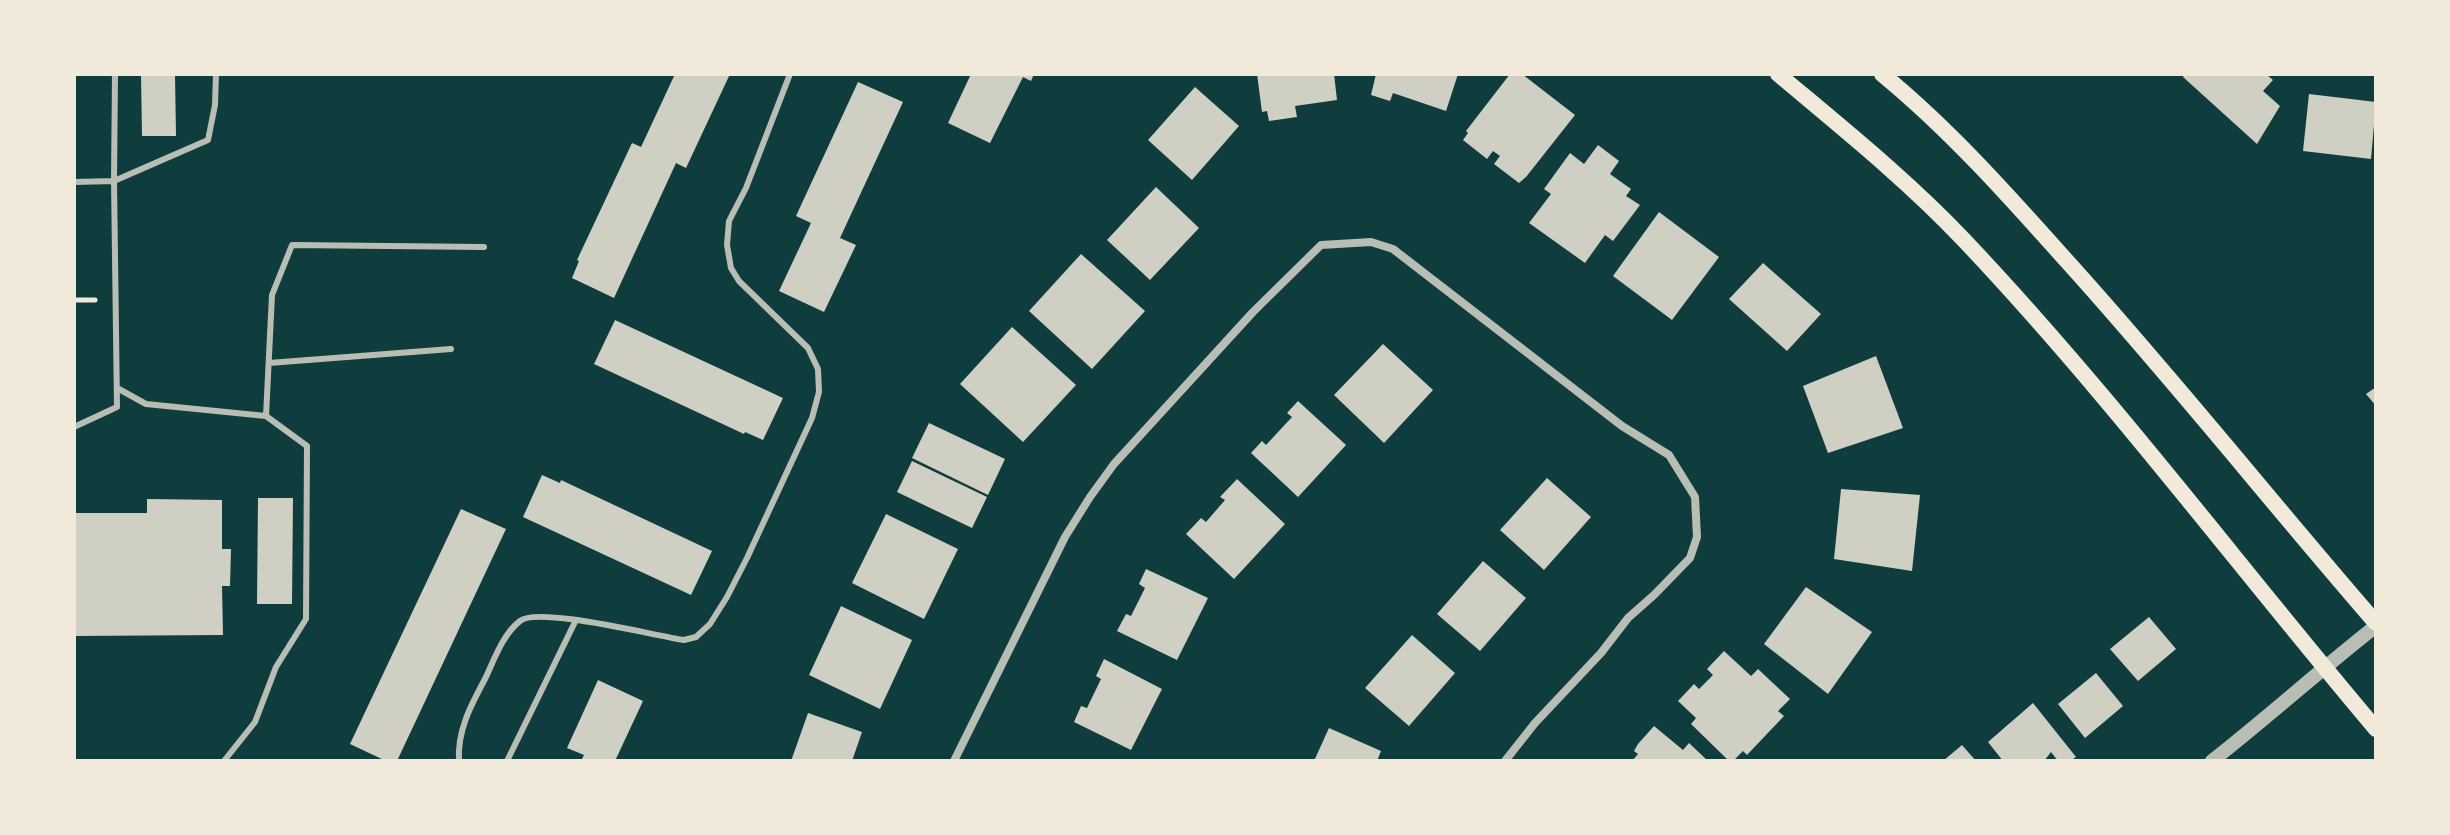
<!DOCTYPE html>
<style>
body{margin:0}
#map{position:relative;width:2450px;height:835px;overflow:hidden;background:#0f3d3e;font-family:"Fira Sans Condensed",sans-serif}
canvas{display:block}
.frame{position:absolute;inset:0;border:76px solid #f1e9da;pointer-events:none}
</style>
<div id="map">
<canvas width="2450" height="835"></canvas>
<div class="frame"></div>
</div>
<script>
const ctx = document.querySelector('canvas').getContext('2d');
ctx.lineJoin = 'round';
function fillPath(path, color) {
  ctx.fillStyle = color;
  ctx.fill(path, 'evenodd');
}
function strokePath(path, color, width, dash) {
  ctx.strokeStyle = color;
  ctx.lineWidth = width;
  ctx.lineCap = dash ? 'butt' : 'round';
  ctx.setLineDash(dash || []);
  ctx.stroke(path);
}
const building = new Path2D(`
 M141 74H175L176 136H142Z
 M675 74H730L686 168 676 163 614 298 572 278 579 261 577 260 632 143 641 147Z
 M971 74H1034L1031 81 1023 77 990 143 948 123Z
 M1257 74H1334L1337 100 1295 106 1297 117 1269 121 1267 111 1262 112Z
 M1376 74H1458L1446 111 1393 93 1390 101 1371 95Z
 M1510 74H1522L1575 115 1526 177 1519 183 1494 164 1500 156 1493 151 1487 159 1463 140 1468 133 1466 131Z
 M2185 74H2266L2273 80 2263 91 2280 106 2257 144 2183 77Z
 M858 82 903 102 840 238 856 245 824 312 779 291 811 223 796 216Z
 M1195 87 1239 126 1192 180 1148 140Z
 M2309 94 2376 102 2371 159 2303 151Z
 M1598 145 1619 161 1610 174 1631 189 1626 196 1640 205 1613 241 1605 235 1585 263 1529 223 1551 194 1544 189 1570 153 1584 164Z
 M1156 187 1199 228 1150 280 1107 240Z
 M1659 212 1719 257 1672 320 1613 276Z
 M1081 254 1145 311 1092 369 1029 311Z
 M1763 263 1821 314 1787 351 1729 299Z
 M615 320 783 398 763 440 745 432 744 434 594 364Z
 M1012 327 1076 385 1023 442 960 384Z
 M1383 344 1433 390 1384 443 1334 395Z
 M1876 356 1903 428 1828 453 1803 386Z
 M2376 387V406L2366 394Z
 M1298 401 1346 445 1298 497 1251 453 1262 441 1266 445 1292 417 1287 413Z
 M929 423 1005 459 988 495 912 458Z
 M912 461 987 497 972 528 897 492Z
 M542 475 560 483 561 480 712 551 691 595 523 517Z
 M1547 478 1591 517 1544 570 1500 530Z
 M1237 479 1285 524 1234 579 1186 534 1201 518 1206 522 1225 500 1220 497Z
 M1841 489 1920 495 1912 571 1834 559Z
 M258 498H293L292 604H257Z
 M147 499 222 500V549H231L230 586H222L223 635 74 636V513H147Z
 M461 509 506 529 397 761H386L350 744Z
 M886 514 958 549 924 619 852 583Z
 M1483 561 1526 598 1480 651 1437 614Z
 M1146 569 1208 598 1177 660 1117 631 1126 614 1131 616 1145 588 1139 584Z
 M1806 587 1872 632 1828 694 1764 644Z
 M841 606 912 640 880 709 809 675Z
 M2149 617 2176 649 2138 681 2110 649Z
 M1412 635 1455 673 1409 726 1365 688Z
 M1724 651 1751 676 1758 669 1790 699 1778 711 1784 716 1747 755 1743 751 1733 761H1729L1691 724 1696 718 1678 701 1694 684 1699 689 1713 675 1707 669Z
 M1104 659 1162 689 1131 750 1074 722 1081 706 1087 708 1101 679 1096 676Z
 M2096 673 2123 706 2085 738 2058 704Z
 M598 680 643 701 615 761H581L584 755 567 748Z
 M2033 703 2076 757 2070 761H2058L2051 752 2044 761H2003L1988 742Z
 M808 713 862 732 852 761H791Z
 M1654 726 1683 750 1689 743 1708 761H1632L1638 754 1634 751 1638 744Z
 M1329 728 1381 751 1377 761H1314Z
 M1962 745 1976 761H1943Z`);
const path = new Path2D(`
 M74 300H95`);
const service = new Path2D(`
 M74 182 114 181 115 74
 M269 363 451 349
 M117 388 146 404 266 416 307 446 306 619 276 667 255 722 224 761
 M266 416 272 295 292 245 484 247
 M74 427 117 407 114 181 208 140 215 105 216 74
 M459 761C457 731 471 705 485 679 494 660 503 634 520 621 537 606 656 636 684 640L696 637 710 624 727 597 747 558 812 418 819 392 818 369 808 348 739 281 731 268 727 245 729 221 746 188 790 74
 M507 761 575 622`);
const minor = new Path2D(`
 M954 761 1065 537 1090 497 1114 464 1253 312 1321 245 1371 242 1393 249 1622 426 1669 455 1695 497 1697 537 1690 558 1654 595 1628 618 1601 653 1535 723 1505 761`);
const tertiary = new Path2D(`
 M2212 761C2268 717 2320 670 2376 626`);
const secondary = new Path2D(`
 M1778 74C1841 127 1906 179 1963 239 2110 394 2238 566 2376 729
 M1882 74C1949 129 2007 194 2065 259 2172 377 2271 502 2376 623`);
fillPath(building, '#cfcfc3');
strokePath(path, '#f1e9da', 5);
strokePath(service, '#b8beb3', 6);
strokePath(minor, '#b8beb3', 8);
strokePath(tertiary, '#b8beb3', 14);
strokePath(secondary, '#f1e9da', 16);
</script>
